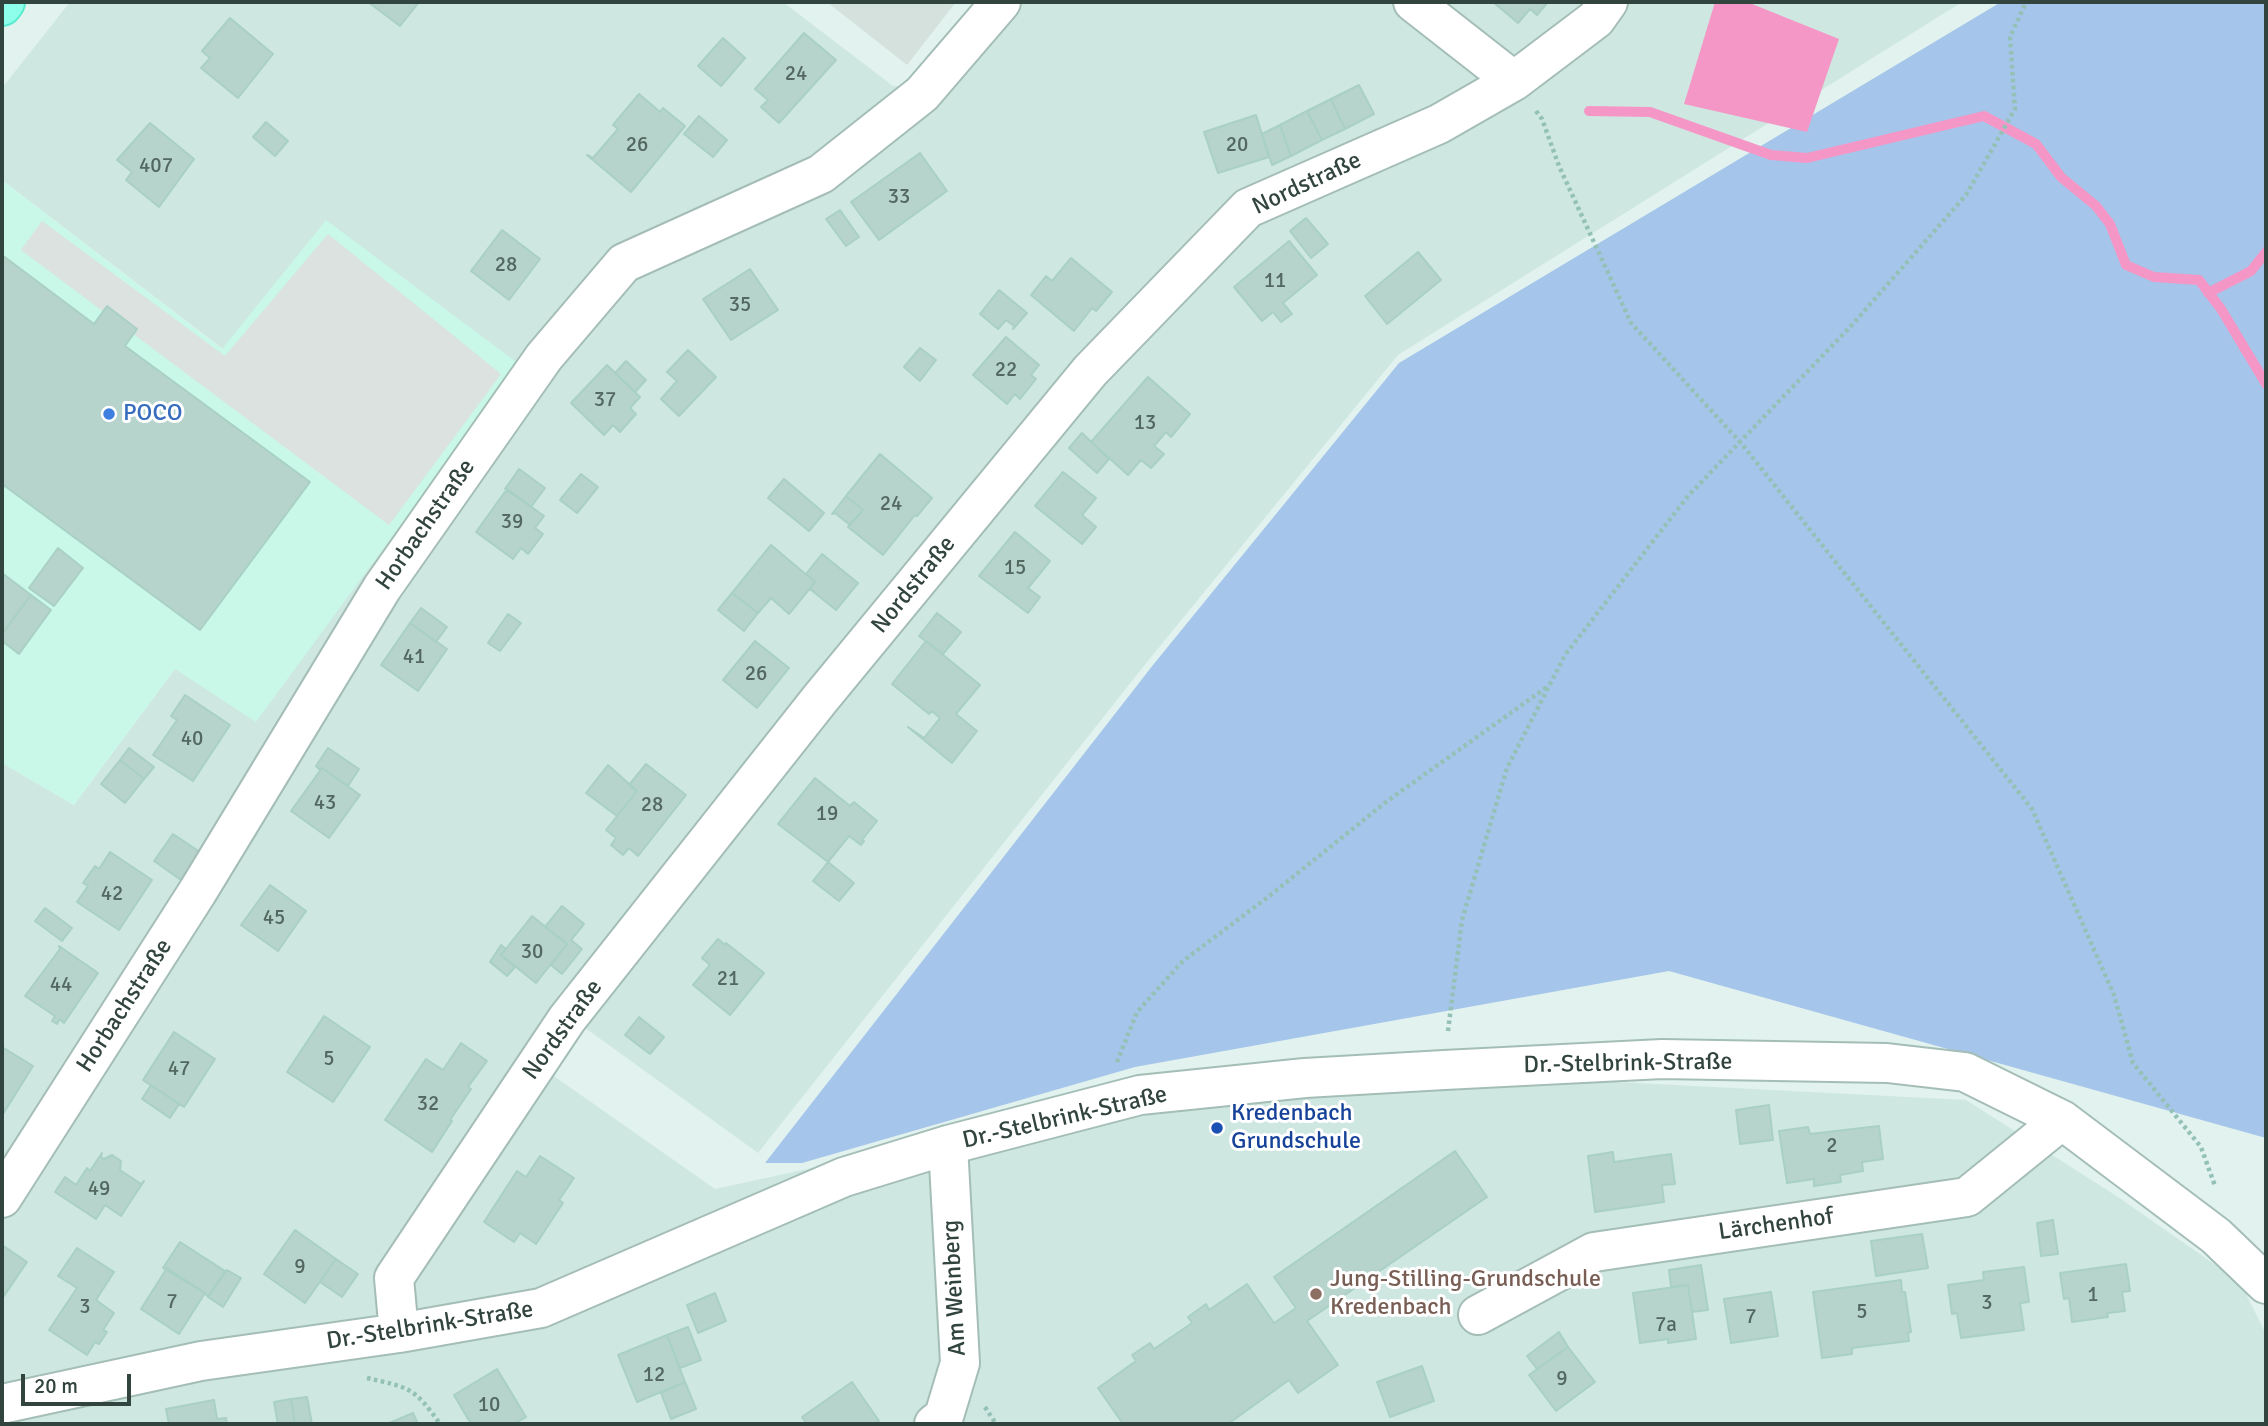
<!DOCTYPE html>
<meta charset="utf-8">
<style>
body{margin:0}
#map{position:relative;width:2268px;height:1426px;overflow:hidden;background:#e1f2ef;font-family:Signika,sans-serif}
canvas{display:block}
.frame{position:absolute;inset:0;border:4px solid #32443e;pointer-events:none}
.scale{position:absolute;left:21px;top:1374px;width:110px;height:32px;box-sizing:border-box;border:4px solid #32443e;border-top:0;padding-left:9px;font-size:21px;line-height:24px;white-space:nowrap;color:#32443e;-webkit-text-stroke:5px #fff;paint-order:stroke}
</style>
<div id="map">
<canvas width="2268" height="1426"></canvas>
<div class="frame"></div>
<div class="scale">20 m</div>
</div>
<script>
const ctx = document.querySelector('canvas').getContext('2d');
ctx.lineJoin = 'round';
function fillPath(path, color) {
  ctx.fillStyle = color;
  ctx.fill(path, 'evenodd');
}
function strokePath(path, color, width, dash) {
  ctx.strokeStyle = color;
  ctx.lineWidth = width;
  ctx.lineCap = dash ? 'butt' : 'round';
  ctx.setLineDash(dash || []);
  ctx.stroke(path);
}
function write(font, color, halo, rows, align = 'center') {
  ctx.font = font + ' Signika,sans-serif';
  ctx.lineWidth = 6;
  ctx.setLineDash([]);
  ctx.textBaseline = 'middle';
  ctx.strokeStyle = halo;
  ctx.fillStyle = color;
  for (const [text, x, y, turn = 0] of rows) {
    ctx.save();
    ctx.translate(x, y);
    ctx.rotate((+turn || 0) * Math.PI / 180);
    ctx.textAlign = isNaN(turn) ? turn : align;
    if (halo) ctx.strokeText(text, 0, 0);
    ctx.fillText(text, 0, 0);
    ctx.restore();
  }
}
const residential = new Path2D(`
 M70 2H783L893 86 943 87 1007 2H1962L1398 355 1147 662 758 1153 584 1027 551 1074 715 1189 1288 1065 1966 1100 2118 1197 2240 1282 2266 1334V1424H2V763L74 805 175 669 223 349 2 180V88Z`);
const commercial = new Path2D(`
 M2 180 222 349 326 220 519 364 256 722 175 669 74 805 2 763Z`);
const industrial = new Path2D(`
 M827 2H956L907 65Z`);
const green = new Path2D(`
 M2001 2H2266V1138L1669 971 1135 1067 802 1163H765L1153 665 1399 363Z`);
const parking = new Path2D(`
 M42 221 225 356 328 234 501 374 389 525 21 250Z`);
const water = new Path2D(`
 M1715 2H1747L1839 39 1807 132 1684 104Z`);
const stream = new Path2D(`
 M1589 111 1650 112 1771 155 1807 158 1984 116 2036 144 2061 177 2096 206 2110 224 2126 265 2154 277 2199 280 2221 309 2266 384
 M2208 293 2251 271 2266 252`);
const building = new Path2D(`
 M368 2H419L400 26Z
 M1493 2H1548L1537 15 1530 9 1518 23Z
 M230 18 273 54 238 98 201 68 210 58 202 51Z
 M804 33 836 60 779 123 761 107 768 100 755 89Z
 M723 38 745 58 721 86 698 66Z
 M1359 85 1374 114 1345 129 1331 99Z
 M639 94 660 112 663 108 685 126 631 192 587 155 593 158 618 129 613 125Z
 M1331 99 1345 129 1322 140 1307 111Z
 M1307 111 1322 140 1291 156 1280 125Z
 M1256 115 1269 157 1218 173 1204 132Z
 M699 116 727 140 713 157 684 134Z
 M266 122 288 141 275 156 253 137Z
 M150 123 194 159 159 207 126 180 132 172 117 160Z
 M1280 125 1291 156 1272 165 1262 134Z
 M920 153 947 191 879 240 851 202Z
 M840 210 859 237 846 246 826 219Z
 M1306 218 1328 244 1311 258 1290 231Z
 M502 230 540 259 509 300 471 271Z
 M1289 241 1317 275 1283 303 1292 314 1281 322 1273 312 1262 321 1234 287Z
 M1418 252 1441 280 1387 324 1365 296Z
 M2 255 94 324 107 306 137 329 125 346 310 482 200 630 2 484Z
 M1071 258 1112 292 1096 311 1092 308 1074 331 1031 295 1046 276 1052 281Z
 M750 269 778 310 731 340 703 299Z
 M999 290 1027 313 1013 329 1014 326 1006 320 998 329 980 314Z
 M1006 337 1039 365 1031 375 1036 379 1020 399 1015 394 1007 404 973 375Z
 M920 348 936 360 920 381 904 367Z
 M688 350 716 377 679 416 661 399 677 381 667 372Z
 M626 361 646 380 635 392 615 373Z
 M607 365 640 397 630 408 636 414 620 432 613 425 604 435 571 403Z
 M1148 377 1190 414 1171 437 1166 432 1154 446 1164 454 1151 468 1141 460 1128 475 1091 442Z
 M1082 433 1109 459 1097 473 1069 448Z
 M880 454 932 498 917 516 915 515 883 555 848 527 863 510 846 496Z
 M519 469 545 488 531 507 505 489Z
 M1063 472 1096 498 1082 515 1096 527 1082 544 1035 506Z
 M581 474 598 487 577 513 560 500Z
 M784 479 824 513 809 531 768 498Z
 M507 489 544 516 535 528 543 534 528 554 521 548 513 559 476 532Z
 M846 496 863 510 850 525 835 513 832 514Z
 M1015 532 1050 561 1028 588 1040 597 1028 613 979 576Z
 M771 545 815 582 789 614 771 598 758 613 732 593Z
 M58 548 83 568 54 606 29 588Z
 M822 554 858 583 836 610 810 589 815 582 806 574Z
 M2 573 31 595 2 634Z
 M732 593 758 613 744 631 718 610Z
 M31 595 51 610 19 654 2 641V634Z
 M421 608 447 627 436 642 410 623Z
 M937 613 961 632 943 654 919 636Z
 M508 614 521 623 500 651 488 643Z
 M410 623 447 649 418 691 381 665Z
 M755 641 789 668 757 708 723 680Z
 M926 641 980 685 956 714 977 731 952 763 908 727 924 738 940 718 932 711 929 714 892 684Z
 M185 695 230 725 193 781 153 755 177 720 171 716Z
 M129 748 154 767 144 779 120 760Z
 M328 748 359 769 348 786 322 768 320 770 316 766Z
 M120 760 144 779 125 803 101 784Z
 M646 764 686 795 638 856 629 848 623 855 611 845 616 838 606 830 637 791 629 785Z
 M608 765 637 791 617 816 586 793Z
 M322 768 360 795 329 838 291 811Z
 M815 778 850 806 854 802 877 821 862 840 864 841 861 845 849 836 828 862 778 824Z
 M173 834 200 852 181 880 154 861Z
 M110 852 152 880 119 930 77 902 88 886 83 883 95 866 99 869Z
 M828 862 854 883 839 901 813 881Z
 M270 885 306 911 278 951 241 925Z
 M562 906 584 924 571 940 582 949 562 974 551 965 567 944 545 927Z
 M45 908 72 928 62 941 35 921Z
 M532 916 567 944 536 983 501 955Z
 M718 939 725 945 726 943 764 973 730 1015 693 985 710 965 702 958Z
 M501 945 506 949 501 955 515 967 507 976 490 962Z
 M59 946 98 973 64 1023 60 1019 57 1024 52 1021 55 1016 25 996 60 949Z
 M324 1016 370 1047 333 1102 287 1072Z
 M639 1017 664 1037 650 1054 625 1035Z
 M174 1032 215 1059 184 1107 143 1080Z
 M461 1043 487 1061 468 1087 471 1089 450 1120 452 1121 432 1152 385 1120 426 1059 443 1070Z
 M2 1047 33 1066 3 1114H2Z
 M151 1085 179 1104 170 1118 142 1099Z
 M1769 1105 1773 1140 1740 1144 1736 1110Z
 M1879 1126 1883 1159 1862 1162 1863 1171 1840 1175 1841 1182 1814 1186V1179L1787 1183 1779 1131 1808 1127 1810 1134Z
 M1455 1151 1487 1197 1307 1321 1338 1365 1298 1393 1289 1380 1228 1424H1123L1098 1388 1136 1361 1132 1355 1150 1343 1154 1349 1192 1323 1188 1317 1206 1304 1209 1310 1247 1284 1274 1323 1296 1308 1274 1277Z
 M1613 1152 1614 1162 1671 1154 1675 1184 1662 1185 1664 1202 1595 1212 1588 1156Z
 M102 1153 101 1157 104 1159 112 1155 121 1161 120 1170 141 1184 144 1181 121 1216 105 1205 96 1219 55 1192 65 1177 76 1185 87 1168 90 1171Z
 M540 1156 574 1178 559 1200 563 1203 536 1244 520 1233 514 1242 484 1222 517 1171 526 1177Z
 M2053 1220 2058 1254 2041 1256 2037 1223Z
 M295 1230 336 1259 305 1303 264 1274Z
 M1922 1234 1928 1268 1876 1276 1871 1241Z
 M180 1242 225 1271 208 1297 205 1293 163 1268Z
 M2 1245 27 1262 2 1299Z
 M77 1248 114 1272 96 1300 114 1313 103 1330 107 1332 99 1344 95 1342 87 1355 49 1330 77 1288 58 1276Z
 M336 1259 358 1274 342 1297 320 1282Z
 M2126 1264 2130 1291 2122 1292 2125 1311 2107 1313 2108 1317 2072 1322 2069 1298 2064 1299 2060 1273Z
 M1701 1265 1708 1310 1692 1312 1688 1285 1671 1287 1669 1270Z
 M2024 1267 2029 1302 2020 1303 2024 1330 1961 1338 1957 1313 1952 1314 1948 1285 1984 1280 1983 1272Z
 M167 1268 205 1293 179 1334 141 1309Z
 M227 1270 241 1278 223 1307 208 1297Z
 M1901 1280 1902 1292H1905L1911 1332 1908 1333 1909 1341 1852 1348V1354L1822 1358 1813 1292Z
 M1688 1285 1696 1339 1668 1343V1339L1640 1343 1633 1293Z
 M1771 1292 1778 1336 1731 1343 1724 1299Z
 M715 1293 726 1321 698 1333 687 1305Z
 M688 1327 701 1360 680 1368 667 1335Z
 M1559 1332 1568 1347 1537 1369 1527 1356Z
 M667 1335 685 1382 637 1402 618 1355Z
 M1568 1347 1595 1382 1556 1411 1529 1375Z
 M1422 1366 1434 1401 1390 1417 1377 1382Z
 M497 1369 526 1417 513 1424H471L454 1395Z
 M685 1382 696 1409 671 1419 661 1393Z
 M852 1382 879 1421 874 1424H807L802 1417Z
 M307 1397 312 1424H295L291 1399Z
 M291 1399 295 1424H278L274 1402Z
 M214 1400 217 1419 226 1418 227 1424H169L166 1409Z
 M413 1413 418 1424H387Z`);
const path = new Path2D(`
 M1536 111 1542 119 1559 166 1631 323 1741 443 2032 809 2114 995 2133 1063 2201 1147 2215 1186
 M1448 1031 1462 920 1507 768 1565 655 1688 496 1852 325 1966 195 2015 109 2010 37 2026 2
 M1117 1062 1137 1012 1183 961 1268 897 1386 802 1547 687
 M367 1378C410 1388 414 1387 440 1424
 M985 1407 996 1424`);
const street = new Path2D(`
 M1413 2 1514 81
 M2 1198 198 891 382 588 544 357 624 263 821 174 922 94 1001 2
 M1478 1315 1594 1252 1967 1197 2062 1120
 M399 1333 394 1278 567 1019 820 699 1090 371 1248 208 1439 124 1514 81 1596 19 1608 2
 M2 1404 201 1361 399 1333 541 1308 844 1177 948 1145 1140 1095 1305 1078 1444 1070 1662 1059 1887 1063 1965 1072 2062 1120 2216 1236 2266 1284
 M934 1424 944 1416 960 1363 948 1145`);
const primary = new Path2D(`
 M2 6 5 2`);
const markers = [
 [109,414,7,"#3f7fe0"],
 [1217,1128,7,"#1a4fb4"],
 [1316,1294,7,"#8d6e63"]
];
const numberNames = [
 ["24",796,74],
 ["26",637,145],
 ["20",1237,145],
 ["407",156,166],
 ["33",899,197],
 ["28",506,265],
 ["11",1275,281],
 ["35",740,305],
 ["22",1006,370],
 ["37",605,400],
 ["13",1145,423],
 ["24",891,504],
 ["39",512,522],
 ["15",1015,568],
 ["41",414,657],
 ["26",756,674],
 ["40",192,739],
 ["43",325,803],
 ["28",652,805],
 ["19",827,814],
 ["42",112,894],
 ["45",274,918],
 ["30",532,952],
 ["21",728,979],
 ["44",61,985],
 ["5",329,1059],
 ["47",179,1069],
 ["32",428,1104],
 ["2",1832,1146],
 ["49",99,1189],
 ["9",300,1267],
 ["1",2093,1295],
 ["7",172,1302],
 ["3",1987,1303],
 ["3",85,1307],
 ["5",1862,1312],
 ["7",1751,1317],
 ["7a",1666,1325],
 ["12",654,1375],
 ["9",1562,1379],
 ["10",489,1405]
];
const streetNames = [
 ["Nordstraße",1307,184,-25],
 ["Horbachstraße",426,525,-55],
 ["Nordstraße",914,585,-51],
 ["Horbachstraße",125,1006,-57],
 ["Nordstraße",563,1030,-54],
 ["Dr.-Stelbrink-Straße",1628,1064,-1],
 ["Dr.-Stelbrink-Straße",1065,1118,-13],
 ["Lärchenhof",1776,1225,-8],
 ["Am Weinberg",955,1288,-93],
 ["Dr.-Stelbrink-Straße",430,1326,-9]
];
const shopNames = [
 ["POCO",123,414]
];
const transitNames = [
 ["Kredenbach",1231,1114],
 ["Grundschule",1231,1142]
];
const educationNames = [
 ["Jung-Stilling-Grundschule",1330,1280],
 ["Kredenbach",1330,1308]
];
fillPath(residential, '#cfe7e1');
fillPath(commercial, '#c9f7e8');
fillPath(industrial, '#d4e1dc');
fillPath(green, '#a6c5ea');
fillPath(parking, '#dbe2e0');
fillPath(water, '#f597c6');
strokePath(stream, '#f597c6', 10);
fillPath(building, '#b6d4cb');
strokePath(building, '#a9d0c4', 2);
strokePath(street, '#a4beb7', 42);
strokePath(primary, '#56eccd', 42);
strokePath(path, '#94c1b5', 4.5, [3.5, 3.5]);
strokePath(street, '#fff', 38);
strokePath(primary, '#8dffea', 38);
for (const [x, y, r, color] of markers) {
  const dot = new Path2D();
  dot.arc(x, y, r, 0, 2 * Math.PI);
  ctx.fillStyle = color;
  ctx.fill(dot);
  strokePath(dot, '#fff', 2.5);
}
write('21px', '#536861', null, numberNames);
write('24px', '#32443e', '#fff', streetNames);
write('24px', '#366cbe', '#fff', shopNames, 'left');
write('24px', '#164399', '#fff', transitNames, 'left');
write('24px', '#785e54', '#fff', educationNames, 'left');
</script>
